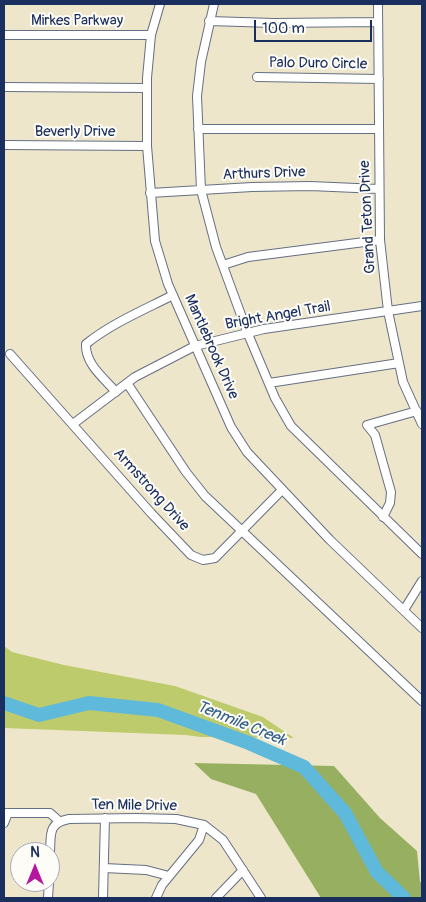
<!DOCTYPE html>
<style>
body{margin:0}
#map{position:relative;width:426px;height:902px;overflow:hidden;background:#eee6ca;font-family:Pangolin,sans-serif}
canvas{display:block}
.frame{position:absolute;inset:0;border:5px solid #1b2f5e;pointer-events:none}
.north{position:absolute;left:10px;top:842px;width:50px;height:50px;box-sizing:border-box;background:#fdfcf7;border:1px solid #a3aaba;border-radius:50%;rotate:0deg;font-size:14px;font-weight:700;line-height:20px;text-align:center;color:#1b2f5e}
.north::after{content:'';display:block;margin:auto;width:18px;height:22px;background:#b5179e;clip-path:polygon(50% 0,100% 100%,50% 72%,0 100%)}
.scale{position:absolute;left:254px;top:20px;width:118px;height:22px;box-sizing:border-box;border:2px solid #1b2f5e;border-top:0;padding-left:6px;font-size:15px;line-height:18px;white-space:nowrap;color:#1b2f5e;-webkit-text-stroke:4px #fdfcf7;paint-order:stroke}
</style>
<div id="map">
<canvas width="426" height="902"></canvas>
<div class="frame"></div>
<div class="north">N</div>
<div class="scale">100 m</div>
</div>
<script>
const ctx = document.querySelector('canvas').getContext('2d');
ctx.lineJoin = 'round';
function fillPath(path, color) {
  ctx.fillStyle = color;
  ctx.fill(path, 'evenodd');
}
function strokePath(path, color, width, dash) {
  ctx.strokeStyle = color;
  ctx.lineWidth = width;
  ctx.lineCap = dash ? 'butt' : 'round';
  ctx.setLineDash(dash || []);
  ctx.stroke(path);
}
function write(font, color, halo, rows, align = 'center') {
  ctx.font = font + ' Pangolin,sans-serif';
  ctx.lineWidth = 4;
  ctx.setLineDash([]);
  ctx.textBaseline = 'middle';
  ctx.strokeStyle = halo;
  ctx.fillStyle = color;
  for (const [text, x, y, turn = 0] of rows) {
    ctx.save();
    ctx.translate(x, y);
    ctx.rotate((+turn || 0) * Math.PI / 180);
    ctx.textAlign = isNaN(turn) ? turn : align;
    if (halo) ctx.strokeText(text, 0, 0);
    ctx.fillText(text, 0, 0);
    ctx.restore();
  }
}
const green = new Path2D(`
 M4 646 12 652 64 665 175 686 263 717 294 738 201 737 185 735 4 728Z`);
const forest = new Path2D(`
 M194 763 334 766 380 818 417 851 420 882 422 883V898H321L256 794 211 779Z`);
const river = new Path2D(`
 M4 703 39 715 89 703 158 710 249 743 304 767 345 813 377 872 404 898`);
const minor = new Path2D(`
 M160 4 151 35 147 78V146L155 241 168 284 231 427 247 452 330 540 422 628
 M214 4 201 62 197 96 201 190 216 247 248 334 275 398 291 426 422 554
 M378 4 380 240 388 311 403 382 422 424
 M209 21 274 23 378 22
 M4 35H151
 M257 77 379 79
 M4 87 147 88
 M198 129H379
 M4 145 147 146
 M150 193 252 187 310 186 379 189
 M223 265 248 257 380 240
 M10 354 151 513 191 555 203 560 215 558 282 490
 M127 383 186 472 205 496 422 701
 M269 383 399 363
 M116 392C104 378 85 364 86 344 112 323 144 310 173 295
 M73 424 135 377 195 346 264 329 422 306
 M383 517 390 503 391 492 375 435 367 425 417 411
 M404 610 422 581
 M4 813H50L59 821
 M4 823 8 813
 M50 852C51 834 48 823 69 819L136 818 176 819 204 825 223 840 261 898
 M104 868 146 870 169 876
 M48 898 49 882
 M103 898 105 818
 M156 898 162 885 199 840 204 825
 M216 898 243 870`);
const streetNames = [
 ["Mirkes Parkway",77,21],
 ["Palo Duro Circle",318,64,1],
 ["Beverly Drive",75,132],
 ["Arthurs Drive",264,174,-2],
 ["Grand Teton Drive",368,217,-93],
 ["Bright Angel Trail",278,316,-10],
 ["Mantlebrook Drive",211,347,66],
 ["Armstrong Drive",151,490,48],
 ["Ten Mile Drive",134,806,1]
];
const waterNames = [
 ["Tenmile Creek",241,724,22]
];
fillPath(green, '#becb6d');
fillPath(forest, '#96af60');
strokePath(river, '#5eb9db', 14);
strokePath(minor, '#656f84', 10);
strokePath(minor, '#fff', 8);
write('15px', '#1b2f5e', '#fdfcf7', streetNames);
write('italic 16px', '#325f8a', '#fdfcf7', waterNames);
</script>
